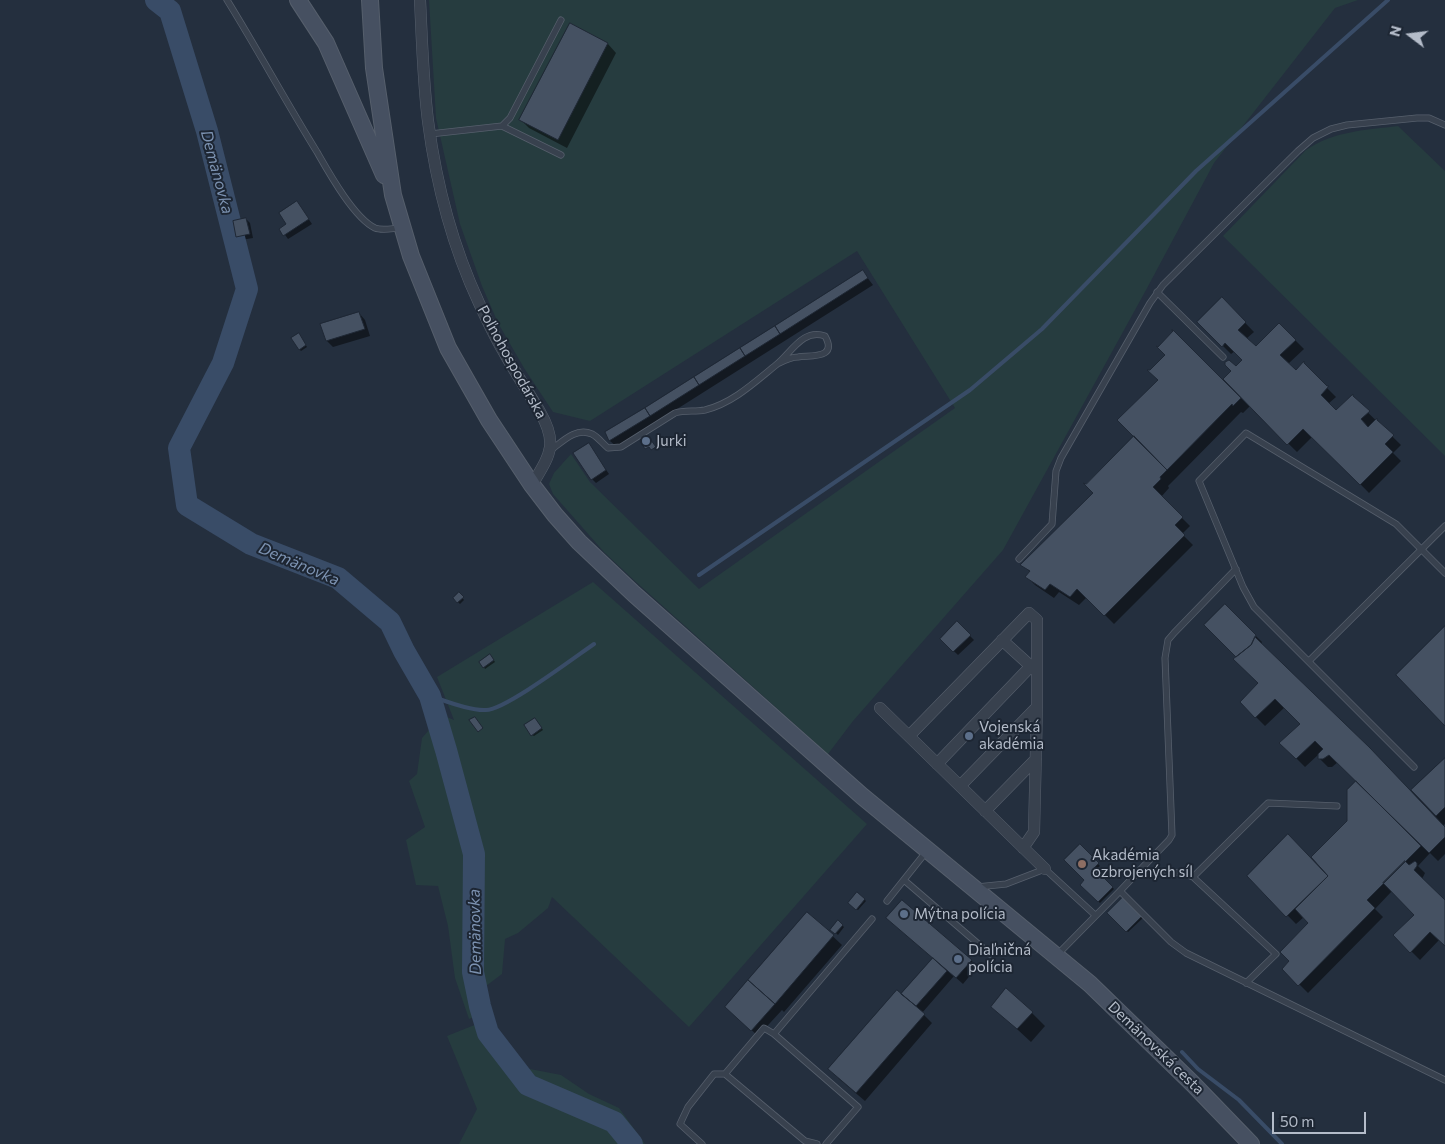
<!DOCTYPE html>
<meta charset="utf-8">
<style>
body{margin:0}
#map{position:relative;width:1445px;height:1144px;overflow:hidden;background:#242f3e;font-family:Commissioner,sans-serif}
canvas{display:block}
.north{position:absolute;left:1385px;top:10px;width:50px;height:50px;-webkit-text-stroke:4px #1d2633;paint-order:stroke;rotate:285deg;font-size:14px;font-weight:700;line-height:20px;text-align:center;color:#b4bcc9}
.north::after{content:'';display:block;margin:auto;width:18px;height:22px;background:#b4bcc9;clip-path:polygon(50% 0,100% 100%,50% 72%,0 100%)}
.scale{position:absolute;left:1272px;top:1112px;width:94px;height:22px;box-sizing:border-box;border:2px solid #b4bcc9;border-top:0;padding-left:6px;font-size:15px;line-height:18px;white-space:nowrap;color:#b4bcc9;-webkit-text-stroke:4px #1d2633;paint-order:stroke}
</style>
<div id="map">
<canvas width="1445" height="1144"></canvas>
<div class="north">N</div>
<div class="scale">50 m</div>
</div>
<script>
const ctx = document.querySelector('canvas').getContext('2d');
ctx.lineJoin = 'round';
function fillPath(path, color) {
  ctx.fillStyle = color;
  ctx.fill(path, 'evenodd');
}
function strokePath(path, color, width, dash) {
  ctx.strokeStyle = color;
  ctx.lineWidth = width;
  ctx.lineCap = dash ? 'butt' : 'round';
  ctx.setLineDash(dash || []);
  ctx.stroke(path);
}
function write(font, color, halo, rows, align = 'center') {
  ctx.font = font + ' Commissioner,sans-serif';
  ctx.lineWidth = 4;
  ctx.setLineDash([]);
  ctx.textBaseline = 'middle';
  ctx.strokeStyle = halo;
  ctx.fillStyle = color;
  for (const [text, x, y, turn = 0] of rows) {
    ctx.save();
    ctx.translate(x, y);
    ctx.rotate((+turn || 0) * Math.PI / 180);
    ctx.textAlign = isNaN(turn) ? turn : align;
    if (halo) ctx.strokeText(text, 0, 0);
    ctx.fillText(text, 0, 0);
    ctx.restore();
  }
}
const green = new Path2D(`
 M429 0H1358L1335 8 1214 163 1146 290 1003 550 853 721 828 754 636 582 604 552 553 494 549 484 554 473 571 454 590 482 699 589 955 408 857 251 590 421 553 412 524 368 498 323 482 286 460 224 436 118Z
 M1398 126 1445 171V456L1223 236 1306 150C1334 131 1366 130 1398 126Z
 M593 582 867 824 689 1027 552 897 548 908 518 933 505 939 502 974 474 995 476 1016 469 1019 455 978 448 926 438 886 416 885 406 840 425 827 409 781 417 774 422 738 442 715 454 720 437 677Z
 M477 1024 497 1056 520 1085 525 1068 561 1075 589 1094 619 1108 645 1144H459L477 1109 447 1036Z`);
const shadow = new Path2D(`
 M570 24 608 44 616 53 567 148 529 128 521 120Z
 M297 202 312 224 288 239 281 229 288 224Z
 M246 219 250 223 253 238 241 240 237 236Z
 M863 272 873 285 617 447 610 441 607 432Z
 M1222 299 1254 332 1246 339 1256 348 1279 324 1304 349 1288 364 1296 372 1303 364 1336 397 1328 404 1336 412 1352 397 1401 445 1393 453 1401 461 1369 493 1313 436 1297 452 1250 406 1243 413 1241 412 1176 478 1168 486 1169 488 1161 497 1190 526 1182 534 1193 545 1114 624 1087 597 1079 605 1059 592 1054 598 1035 585 1027 577 1031 573 1023 565 1223 381 1244 360 1235 351 1231 354 1199 322Z
 M359 313 365 320 370 336 333 347 327 341Z
 M300 336 307 347 301 351 300 350Z
 M589 445 609 474 596 483 592 479Z
 M459 594 464 600 460 604 454 598Z
 M1225 606 1262 642 1261 644 1411 792 1445 759V824L1443 826 1445 828V854L1438 861 1430 853 1418 866 1425 873 1422 879 1445 902V944L1440 939 1420 960 1395 935 1415 915 1392 891 1375 909 1383 917 1308 993 1284 969 1291 961 1310 923 1304 917 1296 924 1249 876 1311 859 1348 822 1357 781 1338 762 1332 767H1328L1319 758V754L1305 767 1281 743 1302 724 1285 707 1265 726 1241 702 1260 683 1238 657Z
 M957 623 974 640 958 655 941 639Z
 M492 657 495 662 485 669 484 667Z
 M537 721 543 730 534 736 532 735Z
 M1080 846 1100 866 1095 870 1114 889 1100 903 1081 885 1086 880Z
 M858 893 866 901 858 910 849 903Z
 M1123 899 1143 918 1128 932 1109 913Z
 M808 913 842 945 784 1012 782 1010 758 1036 733 1013Z
 M838 922 844 927 838 935 832 929Z
 M934 959 971 960 977 967 963 984 954 976 922 1013 932 1023 865 1101 838 1078 902 995Z
 M992 1006 1032 1013 1045 1026 1031 1042Z`);
const stream = new Path2D(`
 M699 575 970 390 1042 329 1196 171 1388 0
 M430 696C446 701 470 711 486 710 505 710 575 657 594 644
 M1182 1052 1198 1069 1239 1100 1282 1144`);
const river = new Path2D(`
 M156 0 170 11 207 131 247 289 223 363 179 448 187 505 251 544 338 578 390 622 404 651 430 696 446 750 474 854 473 972 480 1006 488 1033 528 1085 614 1122 632 1144`);
const building = new Path2D(`
 M570 23 608 43 558 140 519 120Z
 M297 201 309 219 283 236 279 229 286 224 279 213Z
 M246 218 250 234 236 237 233 221Z
 M863 270 868 278 780 334 775 326Z
 M1222 297 1246 322 1238 330 1256 346 1279 323 1296 340 1280 355 1296 370 1304 361V363L1327 386H1329L1321 395 1336 410 1353 394V396L1370 411 1361 419 1368 427 1377 418V420L1394 435 1385 444 1393 452 1360 485 1303 429 1287 445 1223 379 1231 371 1225 365V362L1229 360 1236 366 1242 360 1225 343 1222 347 1197 322Z
 M359 312 365 329 326 341 320 324Z
 M775 326 780 334 745 356 740 348Z
 M1172 330H1173L1241 398 1233 406 1232 404 1167 470 1117 420 1158 380 1147 370H1150L1165 355 1156 346 1158 347 1173 331Z
 M299 333 306 345 299 350 291 338Z
 M740 348 745 356 699 385 694 377Z
 M694 377 699 385 650 416 645 408Z
 M645 408 650 416 609 441 605 432Z
 M648 436 656 447 651 450 649 447 645 449 640 441Z
 M1134 436 1167 470 1160 477 1161 479 1153 487 1183 517 1175 525 1185 535 1104 616 1077 589 1070 597 1050 584 1045 590 1025 577 1030 571 1020 565 1093 493 1083 483 1086 484Z
 M589 443 606 470 591 480 573 453Z
 M459 592 464 597 457 603 453 598Z
 M1225 604 1256 635 1251 645 1236 657 1204 625Z
 M957 621 971 635 953 652 940 639Z
 M1445 626V726L1396 675Z
 M1255 637 1370 748 1445 827V837L1429 853 1329 755 1323 759H1318V754L1323 749 1315 741 1296 759 1279 743 1300 724 1275 699 1255 718 1240 702 1258 683 1233 659 1251 645Z
 M490 654 494 660 483 668 479 662Z
 M475 717 483 728 478 732 469 720Z
 M535 718 542 728 531 736 524 725Z
 M1445 758V807L1436 816 1411 790Z
 M1356 781 1421 846 1367 900 1375 908 1298 986 1282 969 1289 961 1280 952 1308 923 1295 909 1328 876 1311 857 1347 821V790Z
 M1288 834 1328 876 1286 917 1247 876Z
 M1080 844 1099 863 1094 868 1113 887 1098 902 1080 885 1084 880 1064 860Z
 M1405 861 1409 865 1415 861 1417 863V866L1414 870 1445 900V946L1430 932 1410 953 1393 935 1414 915 1383 883Z
 M857 892 865 899 856 910 848 903Z
 M1123 897 1142 916 1126 932 1107 913Z
 M902 900 972 960 956 978 886 918Z
 M807 912 834 935 775 1004 748 980Z
 M838 920 843 925 835 934 830 930Z
 M933 958 947 971 916 1006 901 994Z
 M748 980 775 1004 751 1031 725 1007Z
 M1006 988 1033 1012 1017 1029 991 1007Z
 M897 990 925 1014 856 1093 828 1069Z`);
const lane = new Path2D(`
 M227 0C258 50 286 102 317 152 329 173 354 218 375 228 382 231 394 228 402 228
 M502 126 510 118 561 20
 M430 134 502 126 561 155
 M1157 292 1223 357
 M551 450C563 441 576 427 592 434 598 437 603 444 608 448L621 447 675 413C685 410 695 412 705 410 733 403 755 382 776 365 791 353 803 328 825 336 838 359 811 355 798 357 791 357 785 360 779 363
 M1019 559 1052 524 1056 471 1061 458 1150 303 1163 285 1298 151 1313 138 1331 129 1347 125 1417 118H1429L1445 125
 M1309 661 1445 526
 M1414 767 1254 607 1243 587 1199 481 1246 433 1396 524 1445 573
 M1139 871 1169 840 1172 835 1165 658 1168 640 1174 633 1236 569
 M1193 877 1268 803 1337 806
 M904 880 990 954
 M977 887 1006 884 1045 869 1095 915
 M1120 891 1139 871 1182 873 1193 877 1276 954 1246 983
 M887 901 926 852
 M1058 954 1120 891 1171 942 1186 953 1445 1080
 M774 1034 872 919
 M702 1144 680 1124 688 1107 714 1074H725
 M817 1144 805 1141 725 1074 764 1028 774 1034 858 1107 826 1144`);
const street = new Path2D(`
 M420 0C422 40 423 81 428 121 436 183 453 247 479 303 487 320 495 338 505 354 516 374 529 393 540 412 559 445 549 456 532 485
 M1002 640 1035 670
 M880 708 1045 869
 M909 736 1029 613 1037 620V707L1034 832 1023 848
 M937 764 1031 666
 M960 786 1037 707
 M985 811 1036 759`);
const secondary = new Path2D(`
 M298 0 326 43 384 175
 M370 0 374 68 393 195 411 256 448 348 489 420 532 485 555 515 579 542 634 594 862 796 1090 984 1193 1084 1251 1144`);
const markers = [
 [646,441,5,"#5c6f8a"],
 [969,736,5,"#5c6f8a"],
 [1082,864,5,"#8d6e63"],
 [904,914,5,"#5c6f8a"],
 [958,959,5,"#5c6f8a"]
];
const streetNames = [
 ["Poľnohospodárska",512,362,61],
 ["Demänovská cesta",1156,1048,44]
];
const poiNames = [
 ["Jurki",656,441],
 ["Vojenská",979,727],
 ["akadémia",979,744],
 ["Akadémia",1092,855],
 ["ozbrojených síl",1092,872],
 ["Mýtna polícia",914,914],
 ["Diaľničná",968,950],
 ["polícia",968,967]
];
const waterNames = [
 ["Demänovka",217,172,75],
 ["Demänovka",299,564,23],
 ["Demänovka",475,932,-91]
];
fillPath(green, '#263c3f');
fillPath(shadow, '#0007');
strokePath(stream, '#394c67', 4);
strokePath(river, '#394c67', 22);
fillPath(building, '#455162');
strokePath(building, '#1f2835', 1);
strokePath(lane, '#565f6c', 7);
strokePath(street, '#565f6c', 12);
strokePath(secondary, '#565f6c', 18);
strokePath(lane, '#38414e', 5.5);
strokePath(street, '#38414e', 11);
strokePath(secondary, '#465061', 16);
for (const [x, y, r, color] of markers) {
  const dot = new Path2D();
  dot.arc(x, y, r, 0, 2 * Math.PI);
  ctx.fillStyle = color;
  ctx.fill(dot);
  strokePath(dot, '#1d2633', 2);
}
write('15px', '#b4bcc9', '#1d2633', streetNames);
write('15px', '#b4bcc9', '#1d2633', poiNames, 'left');
write('italic 16px', '#7c92b1', '#1d2633', waterNames);
</script>
